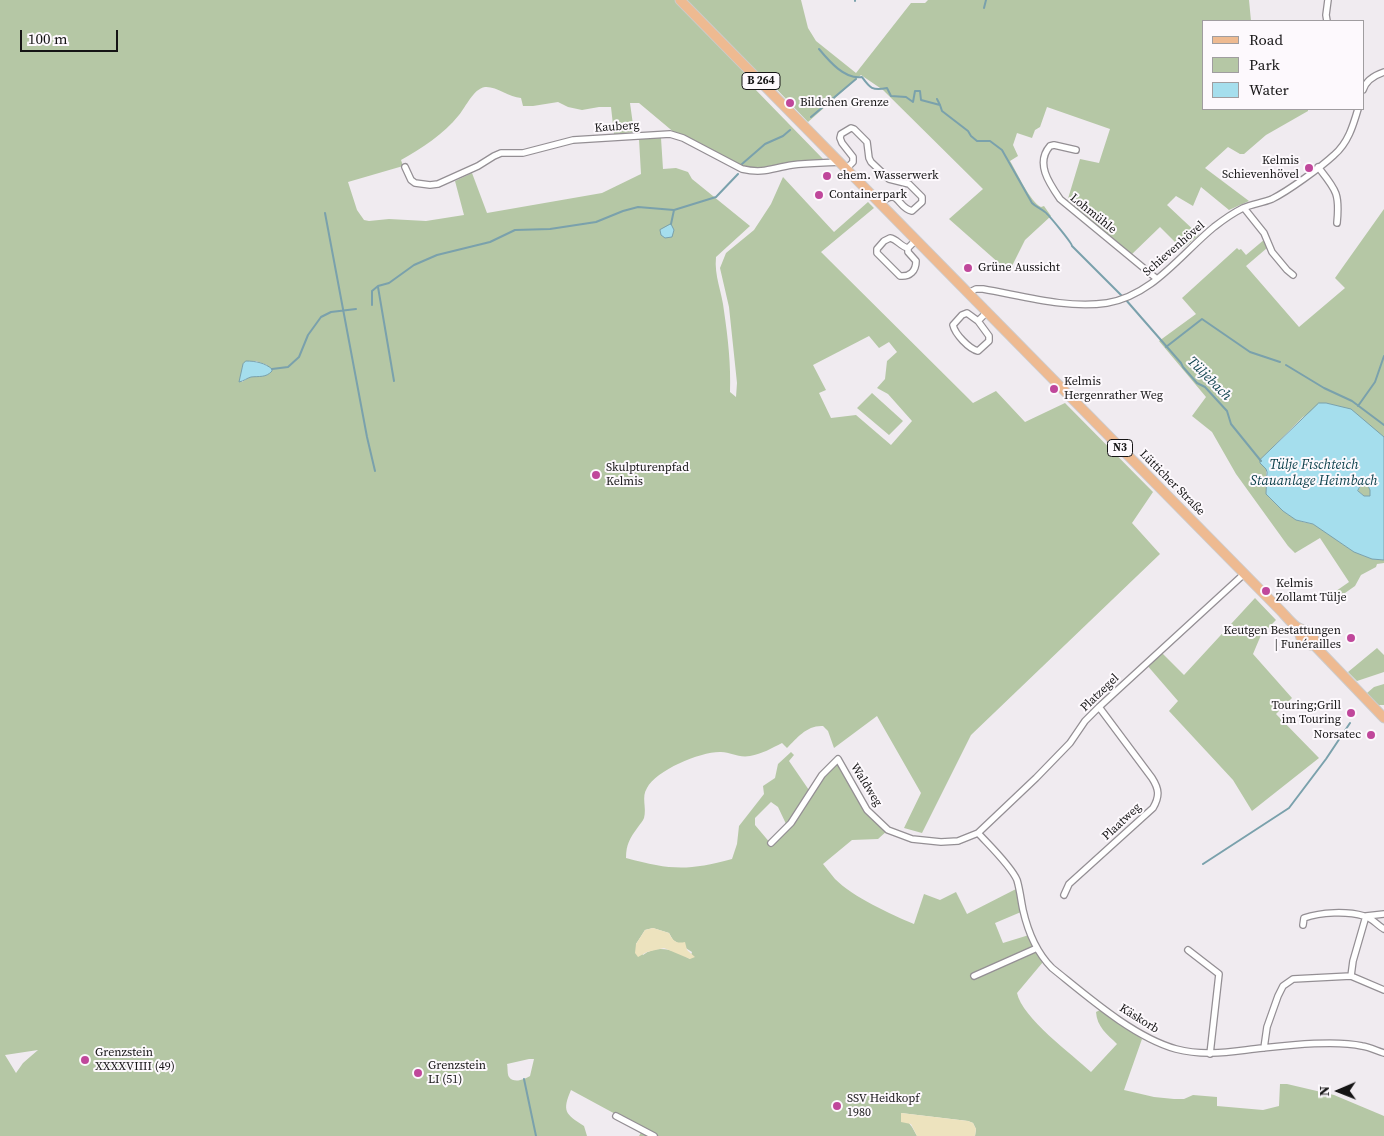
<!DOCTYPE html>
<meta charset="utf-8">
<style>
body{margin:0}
#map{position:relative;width:1384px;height:1136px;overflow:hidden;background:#f0ebf0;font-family:"Source Serif 4",serif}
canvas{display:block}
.legend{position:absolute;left:1202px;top:20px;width:162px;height:90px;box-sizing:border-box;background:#fdf9fd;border:1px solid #a09da0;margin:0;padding:6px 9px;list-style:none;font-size:15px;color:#151415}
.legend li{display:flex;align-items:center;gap:10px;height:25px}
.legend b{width:25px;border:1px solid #a09da0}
.north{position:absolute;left:1314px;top:1066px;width:50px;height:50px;-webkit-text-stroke:4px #fdf9fd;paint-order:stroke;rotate:269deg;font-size:14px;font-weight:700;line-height:20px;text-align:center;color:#151415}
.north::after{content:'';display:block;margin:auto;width:18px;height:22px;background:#151415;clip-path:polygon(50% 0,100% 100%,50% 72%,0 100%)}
.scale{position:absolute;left:20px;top:30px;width:98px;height:22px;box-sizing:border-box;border:2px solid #151415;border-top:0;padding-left:6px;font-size:15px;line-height:18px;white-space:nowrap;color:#151415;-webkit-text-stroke:4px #fdf9fd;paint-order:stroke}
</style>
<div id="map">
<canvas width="1384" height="1136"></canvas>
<ul class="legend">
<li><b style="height:6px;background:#eeba91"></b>Road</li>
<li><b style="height:14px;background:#b5c7a5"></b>Park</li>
<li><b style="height:14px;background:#a5deed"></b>Water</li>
</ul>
<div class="north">N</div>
<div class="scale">100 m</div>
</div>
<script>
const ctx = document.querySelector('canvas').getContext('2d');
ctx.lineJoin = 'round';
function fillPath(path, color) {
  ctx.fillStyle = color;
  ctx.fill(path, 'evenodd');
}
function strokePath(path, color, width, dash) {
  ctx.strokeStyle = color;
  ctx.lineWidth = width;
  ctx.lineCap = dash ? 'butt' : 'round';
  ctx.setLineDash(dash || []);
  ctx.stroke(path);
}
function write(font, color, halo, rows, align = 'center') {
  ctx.font = font + ' "Source Serif 4",serif';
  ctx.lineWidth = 4;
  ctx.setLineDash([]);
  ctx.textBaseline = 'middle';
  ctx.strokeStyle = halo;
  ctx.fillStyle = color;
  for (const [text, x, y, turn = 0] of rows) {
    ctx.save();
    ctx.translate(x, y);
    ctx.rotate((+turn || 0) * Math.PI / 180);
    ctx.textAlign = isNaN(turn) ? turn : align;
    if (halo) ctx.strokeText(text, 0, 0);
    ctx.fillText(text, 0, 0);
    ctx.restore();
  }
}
const green = new Path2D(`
 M0 0H801L808 28 816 41 856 73 911 3H925L928 0H1249L1251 21H1203V109H1308V111L1266 135 1244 154H1240L1228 147 1205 168 1249 201 1229 210 1201 187 1193 206 1176 196 1167 205 1199 235 1182 249 1160 227 1131 255 1067 202 1080 159 1099 163 1110 129 1047 107 1040 127 1035 130 1032 138 1017 133 1013 145 1018 156 1010 161C1017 172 1030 202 1041 207L1044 206 1051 216 1025 240 1009 272 949 219 983 189 883 90 861 75 808 122 766 78 752 86 823 159 760 169 742 166 676 134 639 103H630L634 132 614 134 611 107H599L582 110 568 107 558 102 533 106H523L521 98C509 97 496 86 485 87 473 89 466 107 459 115 443 135 422 148 401 160L403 166 348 182 357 210 364 220 369 221 389 219 426 221 464 215 455 181 472 173 487 213 602 193 641 174 639 139 661 138 663 169 676 168 688 172 692 179 750 226 716 257C714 276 722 292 724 311 728 338 731 365 730 392L736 397 737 383 729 307 720 268 726 253 754 230 771 204 783 177 834 232 868 202 874 208 821 252 973 403 996 391 1025 422 1065 403 1153 492 1132 523 1160 554 971 735 922 833 904 828 921 793 877 716 834 748 828 731 823 726C807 725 797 738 787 748L782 743C772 748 762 754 750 756 738 758 731 752 721 752 702 751 656 770 647 788 641 797 647 808 644 818 643 821 640 824 638 827 630 838 626 844 626 858 670 870 688 871 732 859L737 844 739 826 764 794 763 786 775 778 778 764 791 752 794 755 789 761 811 793 838 759 867 810 888 830 878 839 852 840 823 864C827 869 831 874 835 879 853 897 890 914 914 924L924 894 940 900 956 892 967 914 1016 889 1021 912 995 923 1003 943 1029 935 1043 962 1017 993C1022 1018 1072 1054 1091 1072L1117 1044C1107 1034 1097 1027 1096 1012L1100 1010 1104 1011 1142 1039 1124 1090 1154 1097 1174 1099H1184L1193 1095 1217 1097V1106L1263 1110 1279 1106 1280 1084H1287L1334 1095 1384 1116V1136H975L976 1129 973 1123 968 1121 901 1113 912 1127 917 1136H639L643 1129 571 1090C562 1111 565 1114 584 1126L587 1136H0ZM869 336 879 348 889 342 897 352 887 361 885 379 877 388 888 394 912 421 891 445 856 415 831 418 819 393 826 390 813 365ZM247 361H256L267 365 242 382 240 378 242 372V368ZM771 802 778 807 788 828 771 844 755 825V818ZM653 928 669 933 673 940 692 952 690 959C676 950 657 944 643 955L636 944 645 930ZM38 1050 23 1063 16 1073 5 1055ZM529 1059H534L530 1076C525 1079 514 1084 509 1077 507 1074 508 1067 507 1064Z
 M1384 209V437L1337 406 1326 403 1303 417 1260 460 1262 465 1266 468V494C1276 505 1288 517 1303 522 1307 523 1311 523 1315 525 1339 539 1354 558 1384 560V563L1377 564 1376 567 1361 575 1355 586 1345 593 1332 600 1326 598 1349 582 1320 538 1295 553 1288 546 1236 474 1212 432 1192 416 1206 397 1159 341 1196 314 1182 298 1237 248 1239 250 1241 249 1246 255 1265 239 1267 248 1246 266 1299 327 1345 288 1335 278Z
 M872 393 903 421 889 435 857 408Z
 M1362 483 1367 484 1370 490V496H1364L1358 491Z
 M1255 598 1276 620 1261 635 1253 654 1292 698 1276 714 1319 758 1252 811 1233 780 1169 711 1178 701 1146 664 1160 651 1184 675Z
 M1377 648 1384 655V672L1357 681 1348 672Z
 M1384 684V705H1378L1367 693 1374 687Z`);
const sand = new Path2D(`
 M653 928 669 933C673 941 676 944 685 942L687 950 695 957 690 959 664 948 647 952 638 957 635 953 636 944 645 930Z
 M901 1113 968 1121 973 1123 976 1129 975 1136H917L911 1124 901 1122Z`);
const water = new Path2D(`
 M671 224 674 230 672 237 665 238 661 235 660 230Z
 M246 361C256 361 265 363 272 369V371C266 378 259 376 251 377 247 378 244 381 239 382L243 364Z
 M1319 403H1326L1351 409 1384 437V560L1372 559 1354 552 1313 524 1296 520 1283 511 1266 494 1267 472 1266 469 1260 463V460ZM1362 483 1367 484 1370 490V496H1364L1358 491Z`);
const stream = new Path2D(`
 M855 1V0
 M984 8 986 0
 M819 49C829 61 845 80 862 77 870 88 872 91 887 88L891 96 906 97 913 102 915 91H920L921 100 940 105 942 111 968 131 971 136 977 141H990L1002 150 1032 203C1036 207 1040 208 1045 212 1048 214 1072 243 1072 246L1123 297
 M937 99 940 105
 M811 117 856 79
 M742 164 765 144 783 136 790 130
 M325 213 367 437 375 471
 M671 224 674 210
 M378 287 394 381
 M1126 300 1181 363 1183 367 1197 383 1205 387 1227 411 1231 424 1261 461
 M372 305V291L378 286 389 283 414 265 437 255 490 242 515 230 550 229 596 222 623 211 638 207 674 210 716 197 738 174
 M1166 347 1202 319 1250 352 1280 362
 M1286 365 1324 388 1352 401 1384 425
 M272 369 288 367 299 357 308 335 321 317 331 312 356 309
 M1358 406 1375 382 1384 356
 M1203 864 1289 808 1326 759 1350 723
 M524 1079 536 1136`);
const minor = new Path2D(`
 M1327 21 1326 15 1328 0
 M1363 90C1366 80 1375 75 1384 72
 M1076 150 1054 145 1050 146C1035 163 1049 183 1060 199L1157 279
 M405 167 411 180 415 183 430 185 438 184 478 166 494 156 501 153H523L573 140 670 134 683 138 742 169C764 174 772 168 792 165 808 163 824 163 840 162
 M1318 167C1336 190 1340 193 1337 223
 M847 168 853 162V157L842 143 840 138 841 134 851 128 854 129 867 142 869 158 871 162 889 179 909 184 922 197V202L912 211C897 208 899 187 881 203
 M1244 208 1264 233 1272 252 1287 270 1293 275
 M908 248C901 247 897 239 890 238L884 241 877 249V253L900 276C910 277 916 271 916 261L908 252V248L916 240
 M968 293 976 289H983C1023 296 1067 309 1107 303 1152 296 1181 254 1214 227 1223 220 1233 213 1243 208 1252 204 1262 203 1272 199 1288 191 1320 168 1334 155 1348 143 1353 126 1358 109
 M978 321 989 336V341L978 351C969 349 955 334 953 325L962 315 967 313 978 321 987 312
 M978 833C989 845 1011 866 1017 880 1020 890 1021 901 1023 910 1028 932 1037 953 1052 968 1087 996 1133 1037 1176 1049 1207 1057 1233 1051 1263 1048 1291 1045 1336 1040 1362 1046 1370 1047 1377 1051 1384 1053
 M771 843 791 823 822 775 838 759 867 810 888 830 912 839 941 842 958 841 978 833 1036 778 1070 743 1085 721 1099 707 1244 574
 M1064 895 1069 884 1153 808C1160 796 1159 789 1152 778L1099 707
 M1303 925 1304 918C1321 912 1347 911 1364 916 1371 917 1377 925 1384 929
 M1188 950 1219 974 1210 1054
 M974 976 1037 948
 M1351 976 1384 990
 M1264 1048 1267 1027 1278 996 1283 986 1293 979 1351 976 1353 961 1366 916 1384 914
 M616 1116 654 1136`);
const primary = new Path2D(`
 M680 0 1280 610C1285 615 1291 623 1297 627 1305 632 1316 630 1314 645
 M1298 629 1301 638 1310 645H1314L1384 718`);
const markers = [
 [790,103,5,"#c0479b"],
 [1309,168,5,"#c0479b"],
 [827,176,5,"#c0479b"],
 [819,195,5,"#c0479b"],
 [968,268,5,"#c0479b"],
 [1054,389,5,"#c0479b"],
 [596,475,5,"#c0479b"],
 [1266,591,5,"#c0479b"],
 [1351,638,5,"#c0479b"],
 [1351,713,5,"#c0479b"],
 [1371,735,5,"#c0479b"],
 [85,1060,5,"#c0479b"],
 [418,1073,5,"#c0479b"],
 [837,1106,5,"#c0479b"]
];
const shields = [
 [761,81,38],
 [1120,448,25]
];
const shieldNames = [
 ["B 264",761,81],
 ["N3",1120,448]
];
const poiNames = [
 ["Bildchen Grenze",800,103],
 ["Kelmis",1299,161,"right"],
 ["Schievenhövel",1299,175,"right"],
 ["ehem. Wasserwerk",837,176],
 ["Containerpark",829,195],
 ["Grüne Aussicht",978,268],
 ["Kelmis",1064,382],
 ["Hergenrather Weg",1064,396],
 ["Skulpturenpfad",606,468],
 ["Kelmis",606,482],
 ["Kelmis",1276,584],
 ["Zollamt Tülje",1276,598],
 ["Keutgen Bestattungen",1341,631,"right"],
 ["| Funérailles",1341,645,"right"],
 ["Touring;Grill",1341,706,"right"],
 ["im Touring",1341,720,"right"],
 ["Norsatec",1361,735,"right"],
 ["Grenzstein",95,1053],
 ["XXXXVIIII (49)",95,1067],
 ["Grenzstein",428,1066],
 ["LI (51)",428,1080],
 ["SSV Heidkopf",847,1099],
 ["1980",847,1113]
];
const streetNames = [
 ["Kauberg",617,127,-4],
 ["Lohmühle",1093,214,39],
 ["Schievenhövel",1174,249,-41],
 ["Lütticher Straße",1172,483,45],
 ["Platzegel",1100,693,-44],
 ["Waldweg",866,785,58],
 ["Plaatweg",1122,822,-43],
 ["Käskorb",1139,1019,32]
];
const waterNames = [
 ["Tüljebach",1209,379,45],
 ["Tülje Fischteich",1314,465],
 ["Stauanlage Heimbach",1314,481]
];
fillPath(green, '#b5c7a5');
fillPath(sand, '#ede3be');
fillPath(water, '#a5deed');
strokePath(water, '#7aa1ac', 1);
strokePath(stream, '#7aa1ac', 2);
strokePath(minor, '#948f94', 8);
strokePath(primary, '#cccbcc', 11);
strokePath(minor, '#fff', 5.5);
strokePath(primary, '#eeba91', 9);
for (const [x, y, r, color] of markers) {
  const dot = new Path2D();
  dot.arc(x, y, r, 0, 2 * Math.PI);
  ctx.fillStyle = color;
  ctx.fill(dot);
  strokePath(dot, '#fdf9fd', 2);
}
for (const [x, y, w] of shields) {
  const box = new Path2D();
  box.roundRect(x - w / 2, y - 8.5, w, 17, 4);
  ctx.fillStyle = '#fdf9fd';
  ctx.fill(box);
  strokePath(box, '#151415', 1);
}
write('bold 11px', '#151415', null, shieldNames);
write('12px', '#151415', '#fdf9fd', poiNames, 'left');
write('12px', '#151415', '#fdf9fd', streetNames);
write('italic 14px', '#093e49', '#fdf9fd', waterNames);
</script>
